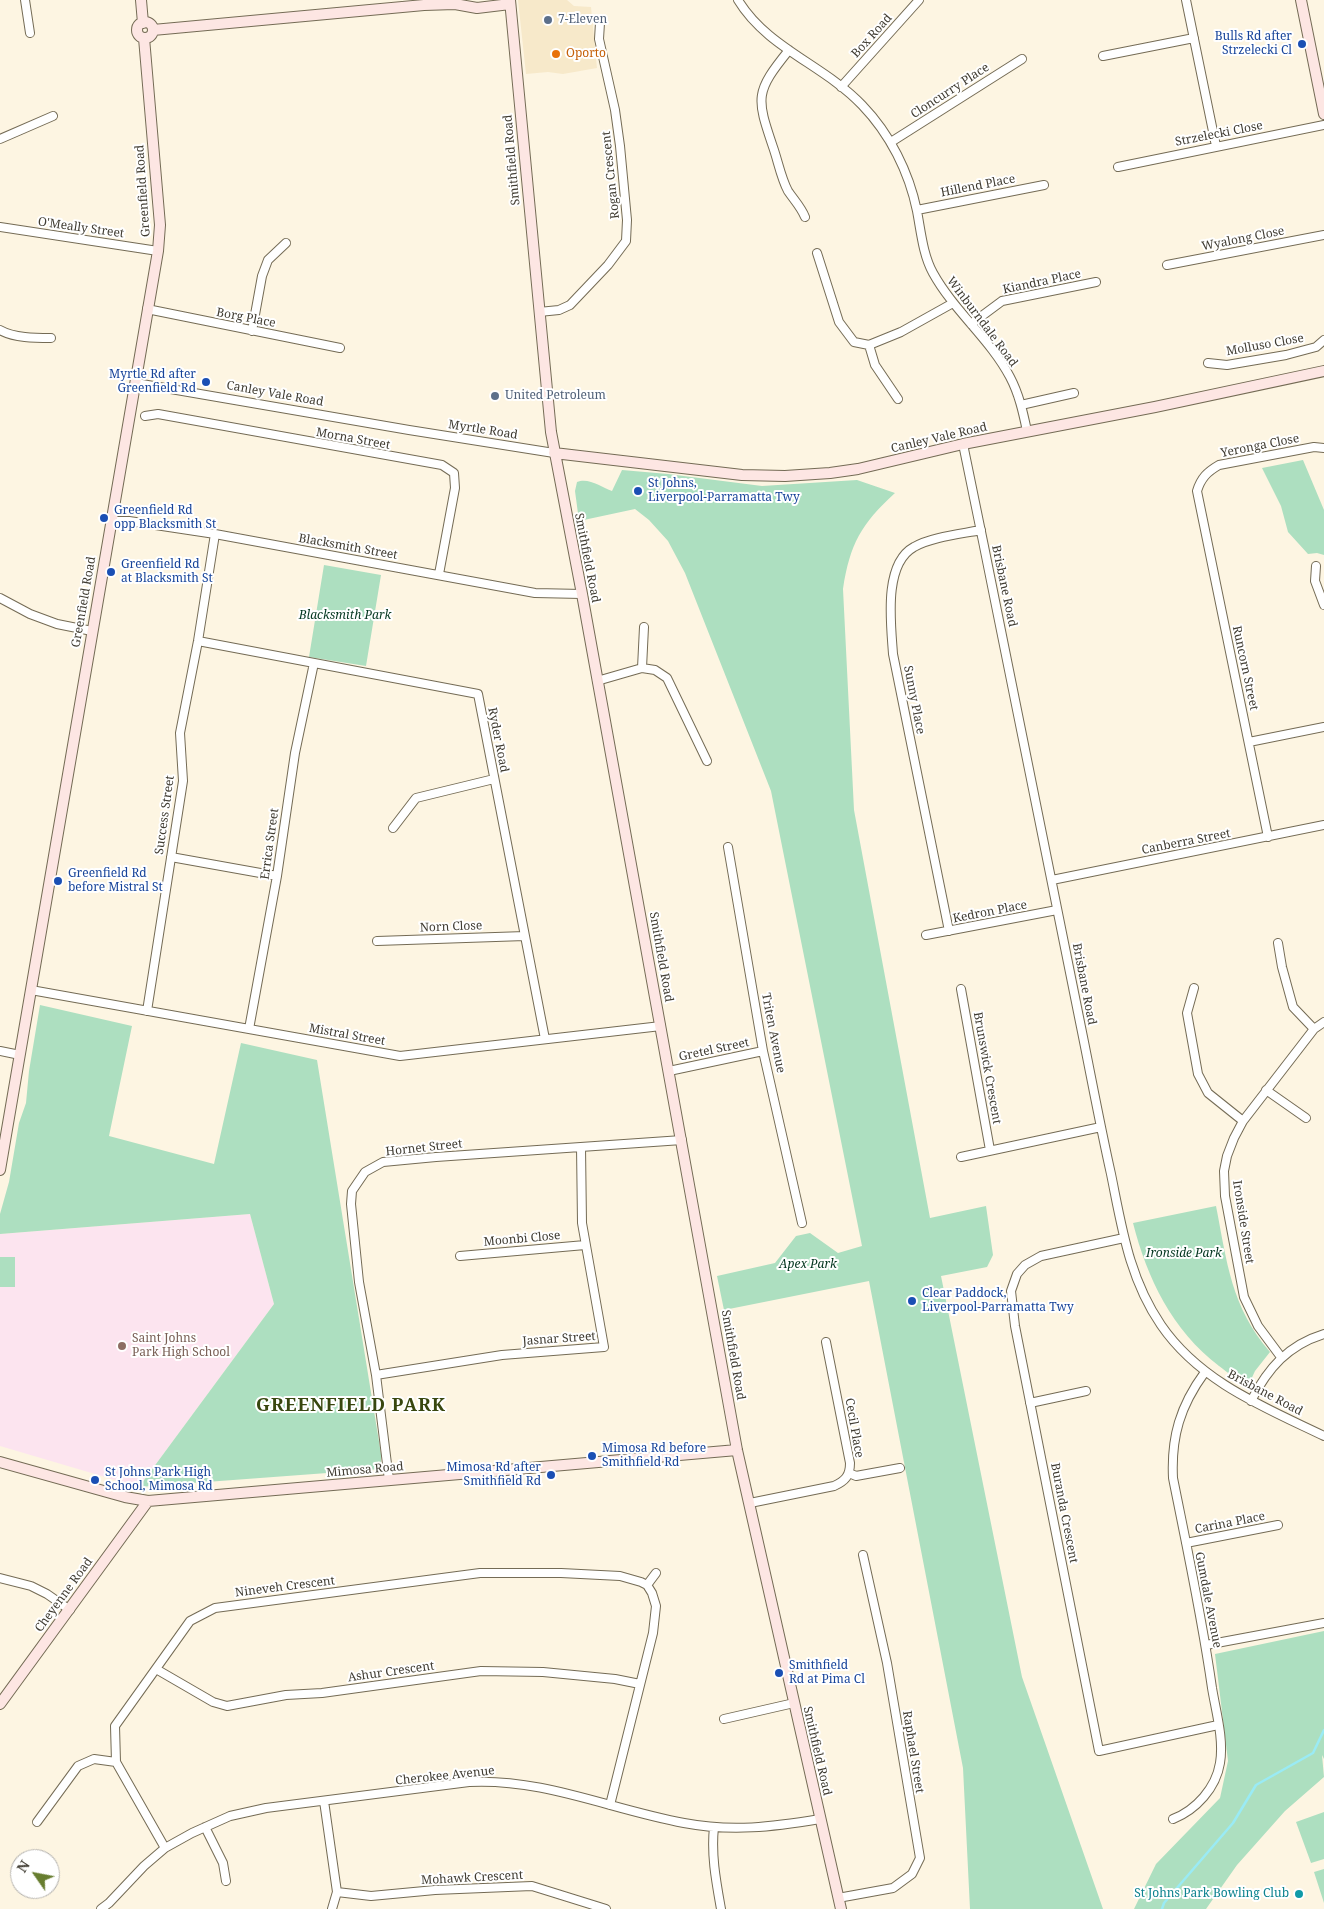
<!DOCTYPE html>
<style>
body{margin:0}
#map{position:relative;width:1324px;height:1909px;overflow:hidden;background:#fdf5e2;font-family:"Noto Serif",serif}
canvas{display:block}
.north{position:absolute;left:10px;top:1849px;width:50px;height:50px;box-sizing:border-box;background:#fff;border:1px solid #b3b1ad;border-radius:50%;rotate:303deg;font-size:14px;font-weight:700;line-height:20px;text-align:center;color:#403c32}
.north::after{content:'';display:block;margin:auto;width:18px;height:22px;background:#677d2f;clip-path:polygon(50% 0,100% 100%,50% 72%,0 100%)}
</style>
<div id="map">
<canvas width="1324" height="1909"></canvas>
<div class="north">N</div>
</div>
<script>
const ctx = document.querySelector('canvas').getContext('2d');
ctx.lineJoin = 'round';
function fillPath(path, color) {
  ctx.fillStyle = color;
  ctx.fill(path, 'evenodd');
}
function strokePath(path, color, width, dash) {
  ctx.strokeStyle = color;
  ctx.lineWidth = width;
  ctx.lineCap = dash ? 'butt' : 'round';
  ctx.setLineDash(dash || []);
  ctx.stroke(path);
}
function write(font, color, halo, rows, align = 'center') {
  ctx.font = font + ' "Noto Serif",serif';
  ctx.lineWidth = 4;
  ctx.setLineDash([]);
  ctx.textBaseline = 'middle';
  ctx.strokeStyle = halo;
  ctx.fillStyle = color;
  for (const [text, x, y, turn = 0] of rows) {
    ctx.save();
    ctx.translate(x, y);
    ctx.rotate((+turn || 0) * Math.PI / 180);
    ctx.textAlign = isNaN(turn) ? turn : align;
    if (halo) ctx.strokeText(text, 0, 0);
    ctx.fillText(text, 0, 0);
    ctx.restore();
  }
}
const built = new Path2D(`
 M518 0H567L574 6 591 7 597 68 563 74 548 72 526 74Z`);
const education = new Path2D(`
 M250 1214 274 1304 139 1487 0 1446V1234Z`);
const green = new Path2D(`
 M1303 460 1324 510V555L1317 553 1308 554 1288 532 1281 506 1262 468Z
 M622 470 668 474 762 486 857 480 895 493C861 524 850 544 843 589L854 810 930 1218 986 1206 993 1255 987 1267 941 1276 1022 1677 1103 1909H970L963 1768 869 1281 724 1310 717 1276 775 1263 796 1236 810 1233 838 1253 862 1246 771 791 685 573 668 541 649 520 635 509 579 521 575 491 577 482C588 477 602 487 612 491Z
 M324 565 381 575 366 666 309 657Z
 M40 1005 132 1026 109 1136 214 1164 241 1043 317 1060 381 1454V1469L139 1487 274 1304 250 1214 0 1234V1214L9 1182 19 1123 26 1103 29 1071Z
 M1216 1206C1227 1262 1231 1307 1270 1352L1255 1371 1249 1384C1237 1380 1228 1373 1219 1366 1172 1330 1147 1278 1133 1223Z
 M15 1257V1287H0V1257Z
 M1324 1631V1759L1322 1755 1324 1777 1285 1811 1237 1865 1206 1909H1134L1156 1864 1220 1798 1228 1761 1215 1654Z
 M1324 1812V1859L1311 1863 1296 1822Z
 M1324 1869V1903L1314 1872Z`);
const stream = new Path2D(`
 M1162 1909 1164 1903 1233 1823 1256 1785 1313 1753 1324 1730`);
const street = new Path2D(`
 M25 0 30 33
 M738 0C767 48 824 65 862 105 890 134 909 172 917 211 921 232 923 255 933 273 954 311 990 339 1010 377 1019 394 1023 412 1027 431
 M1186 0 1216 146
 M789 50C755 92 756 97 773 147 778 161 781 178 788 191 794 200 801 207 805 217
 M1103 56 1194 38
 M841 87 919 0
 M0 139 53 116
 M891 142 1022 59
 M1118 167 1324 125
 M917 210 1044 185
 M0 227 158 251
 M817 253 839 322 854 342 869 345 901 332 953 303
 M1167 265 1324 235
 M147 309 340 348
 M539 312 559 310 570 305 608 265 626 241 627 220 620 146 615 110 599 39 600 23
 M971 324 1002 301 1096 282
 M0 330C14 338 35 338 51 338
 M252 331 262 276 268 260 286 243
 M869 345 875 365 898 399
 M1208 363 1227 365 1286 355 1316 347 1324 340
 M136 383 409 430 554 453
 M1021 405 1074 393
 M145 416 158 414 442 465 454 473 455 488 439 574
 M963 444C1003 638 1042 832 1081 1027 1091 1076 1100 1125 1111 1174 1122 1228 1129 1278 1161 1325 1200 1382 1264 1407 1324 1436
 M111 521H129L215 534 535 593 582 594
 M1316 566 1315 581 1324 605
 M0 598 30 614 57 624 92 631
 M198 641 478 694 545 1039
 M642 668 644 627
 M597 681 642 668 655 670 667 678 707 761
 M1249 742 1324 727
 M393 828 416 798 494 779
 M1268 837 1197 491C1201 478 1207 472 1219 465L1314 447 1324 448
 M728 847 763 1051 802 1223
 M171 857 277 876
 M1052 880 1324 825
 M949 931 893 654C891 624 883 564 914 547 931 537 961 534 981 530
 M926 935 1057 910
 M377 941 525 936
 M1278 943 1282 967 1293 1007 1314 1029
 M1194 988 1187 1013 1198 1074 1208 1093 1243 1121
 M961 989 990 1150
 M31 990 400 1056 661 1026
 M147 1011 183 781 180 733 198 641 215 534
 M249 1029 277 876 295 753 314 663
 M0 1051 20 1055
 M669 1071 763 1051
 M1266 1090 1306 1118
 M961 1157 1101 1127
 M1124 1238 1041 1256 1025 1265 1017 1274 1011 1291 1015 1326 1099 1751 1218 1725
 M460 1256 585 1245
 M1281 1357 1258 1326 1244 1297 1225 1196 1224 1171 1227 1156 1234 1138 1243 1121 1314 1029 1324 1022
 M376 1375 502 1355 604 1347 582 1223 581 1147
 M1251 1401C1268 1368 1288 1345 1324 1334
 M1030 1403 1086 1391
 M849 1473 856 1476 900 1468
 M389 1480 376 1375 359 1282 351 1204 352 1191 365 1172 383 1162 436 1157 682 1140
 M750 1503 834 1486C845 1481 850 1476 850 1463L826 1342
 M1186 1543 1278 1525
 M0 1578 31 1586 47 1594 70 1610
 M647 1585 656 1573
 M1206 1645 1324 1623
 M156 1669 213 1702 227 1706 286 1695 322 1693 481 1671 543 1672 615 1679 640 1684
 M724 1719 794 1703
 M324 1801 337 1892 332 1909
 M1173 1819C1196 1810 1216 1788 1220 1763 1224 1739 1216 1712 1212 1688 1202 1617 1187 1548 1173 1478 1171 1437 1180 1406 1205 1372
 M37 1822 78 1766 94 1759 116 1762
 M205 1827 223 1863 226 1881
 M714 1827C711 1855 716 1881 721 1909
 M165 1848 116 1762 115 1726 190 1621 215 1608 480 1573H561L620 1576 641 1582 647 1585 652 1593 656 1606 653 1633 610 1805
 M337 1892 371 1896 435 1890 532 1886 606 1909
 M838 1898 893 1888 912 1874 920 1858 887 1663 863 1555
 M101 1909 109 1903 144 1866 165 1848 192 1833 230 1816 266 1808 469 1782C543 1778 612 1810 684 1823 732 1832 772 1827 820 1819`);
const secondary = new Path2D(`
 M141 0 143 23
 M510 0 551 432 582 594 737 1450 841 1909
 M1301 0 1324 114
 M137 30a8 8 0 1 1 16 0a8 8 0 1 1-16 0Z
 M153 30 424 5 455 4 477 8 510 4
 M554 453 742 475 785 476 830 473 858 469 963 444 1155 407 1324 371
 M0 1170 158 251 160 225 144 38
 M0 1462 125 1497 148 1501 737 1450
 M0 1704 148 1501`);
const markers = [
 [548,20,5,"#5c6f8a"],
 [1302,44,5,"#1a4fb4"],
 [556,54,5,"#e8710a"],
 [206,382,5,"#1a4fb4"],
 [495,396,5,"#5c6f8a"],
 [638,491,5,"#1a4fb4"],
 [104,518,5,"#1a4fb4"],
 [111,572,5,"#1a4fb4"],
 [58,881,5,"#1a4fb4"],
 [912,1301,5,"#1a4fb4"],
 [122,1346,5,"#8d6e63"],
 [592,1456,5,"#1a4fb4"],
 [551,1475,5,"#1a4fb4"],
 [95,1480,5,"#1a4fb4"],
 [779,1673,5,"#1a4fb4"],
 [1299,1894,5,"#0f9aa8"]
];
const serviceNames = [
 ["7-Eleven",558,20],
 ["United Petroleum",505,396]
];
const streetNames = [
 ["Box Road",872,36,-48],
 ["Cloncurry Place",950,91,-33],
 ["Strzelecki Close",1219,134,-11],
 ["Smithfield Road",512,160,-95],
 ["Rogan Crescent",611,175,-96],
 ["Hillend Place",978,186,-11],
 ["Greenfield Road",143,191,-94],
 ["O'Meally Street",81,228,8],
 ["Wyalong Close",1243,239,-11],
 ["Kiandra Place",1042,282,-12],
 ["Borg Place",246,318,11],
 ["Winburndale Road",982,322,53],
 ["Molluso Close",1265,345,-10],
 ["Canley Vale Road",275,394,10],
 ["Myrtle Road",483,430,9],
 ["Canley Vale Road",939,438,-13],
 ["Morna Street",353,439,10],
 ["Yeronga Close",1260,446,-11],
 ["Blacksmith Street",348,547,10],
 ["Smithfield Road",587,558,79],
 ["Brisbane Road",1004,586,78],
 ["Greenfield Road",84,602,-80],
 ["Runcorn Street",1245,668,78],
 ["Sunny Place",914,700,79],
 ["Ryder Road",498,740,79],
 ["Success Street",165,815,-82],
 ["Canberra Street",1186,842,-11],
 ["Errica Street",270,844,-82],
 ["Kedron Place",990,912,-11],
 ["Norn Close",451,927,-2],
 ["Smithfield Road",661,957,80],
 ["Brisbane Road",1084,984,79],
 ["Triten Avenue",773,1033,79],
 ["Mistral Street",347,1035,10],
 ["Gretel Street",714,1050,-12],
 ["Brunswick Crescent",987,1068,80],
 ["Hornet Street",424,1148,-6],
 ["Ironside Street",1243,1222,81],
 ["Moonbi Close",522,1239,-5],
 ["Jasnar Street",559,1339,-4],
 ["Smithfield Road",733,1355,80],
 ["Brisbane Road",1265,1393,28],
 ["Cecil Place",854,1428,80],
 ["Mimosa Road",365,1470,-5],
 ["Buranda Crescent",1064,1513,79],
 ["Carina Place",1230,1523,-11],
 ["Nineveh Crescent",285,1587,-7],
 ["Cheyenne Road",64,1595,-54],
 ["Gumdale Avenue",1208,1600,79],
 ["Ashur Crescent",391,1672,-8],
 ["Smithfield Road",817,1751,77],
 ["Raphael Street",913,1752,81],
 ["Cherokee Avenue",445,1776,-6],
 ["Mohawk Crescent",472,1878,-3]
];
const transitNames = [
 ["Bulls Rd after",1292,37,"right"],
 ["Strzelecki Cl",1292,51,"right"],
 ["Myrtle Rd after",196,375,"right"],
 ["Greenfield Rd",196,389,"right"],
 ["St Johns,",648,484],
 ["Liverpool-Parramatta Twy",648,498],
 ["Greenfield Rd",114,511],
 ["opp Blacksmith St",114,525],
 ["Greenfield Rd",121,565],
 ["at Blacksmith St",121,579],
 ["Greenfield Rd",68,874],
 ["before Mistral St",68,888],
 ["Clear Paddock,",922,1294],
 ["Liverpool-Parramatta Twy",922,1308],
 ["Mimosa Rd before",602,1449],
 ["Smithfield Rd",602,1463],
 ["Mimosa Rd after",541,1468,"right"],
 ["Smithfield Rd",541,1482,"right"],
 ["St Johns Park High",105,1473],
 ["School, Mimosa Rd",105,1487],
 ["Smithfield",789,1666],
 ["Rd at Pima Cl",789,1680]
];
const foodNames = [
 ["Oporto",566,54]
];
const parkNames = [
 ["Blacksmith Park",345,616],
 ["Ironside Park",1184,1254],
 ["Apex Park",808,1265]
];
const educationNames = [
 ["Saint Johns",132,1339],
 ["Park High School",132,1353]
];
const cultureNames = [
 ["St Johns Park Bowling Club",1289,1894]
];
const districtNames = [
 ["GREENFIELD PARK",351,1406]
];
fillPath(built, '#f7e9ca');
fillPath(education, '#fce4ef');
fillPath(green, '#addfc0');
strokePath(stream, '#9aebf5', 2.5);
strokePath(street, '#746b55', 10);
strokePath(secondary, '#746b55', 12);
strokePath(street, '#fff', 8);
strokePath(secondary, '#fde6e3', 10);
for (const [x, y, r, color] of markers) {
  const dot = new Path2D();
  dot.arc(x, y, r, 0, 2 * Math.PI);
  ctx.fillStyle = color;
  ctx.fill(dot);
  strokePath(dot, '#fff', 2);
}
write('12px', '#4e5e75', '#fff', serviceNames, 'left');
write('12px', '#403c32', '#fff', streetNames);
write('12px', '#164399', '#fff', transitNames, 'left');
write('12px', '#c56008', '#fff', foodNames, 'left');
write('italic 12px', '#02351e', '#fff', parkNames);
write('12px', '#785e54', '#fff', educationNames, 'left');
write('12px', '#0d838f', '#fff', cultureNames, 'right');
ctx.letterSpacing = '1px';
write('bold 18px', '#38470f', '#fff', districtNames);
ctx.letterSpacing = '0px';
</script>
